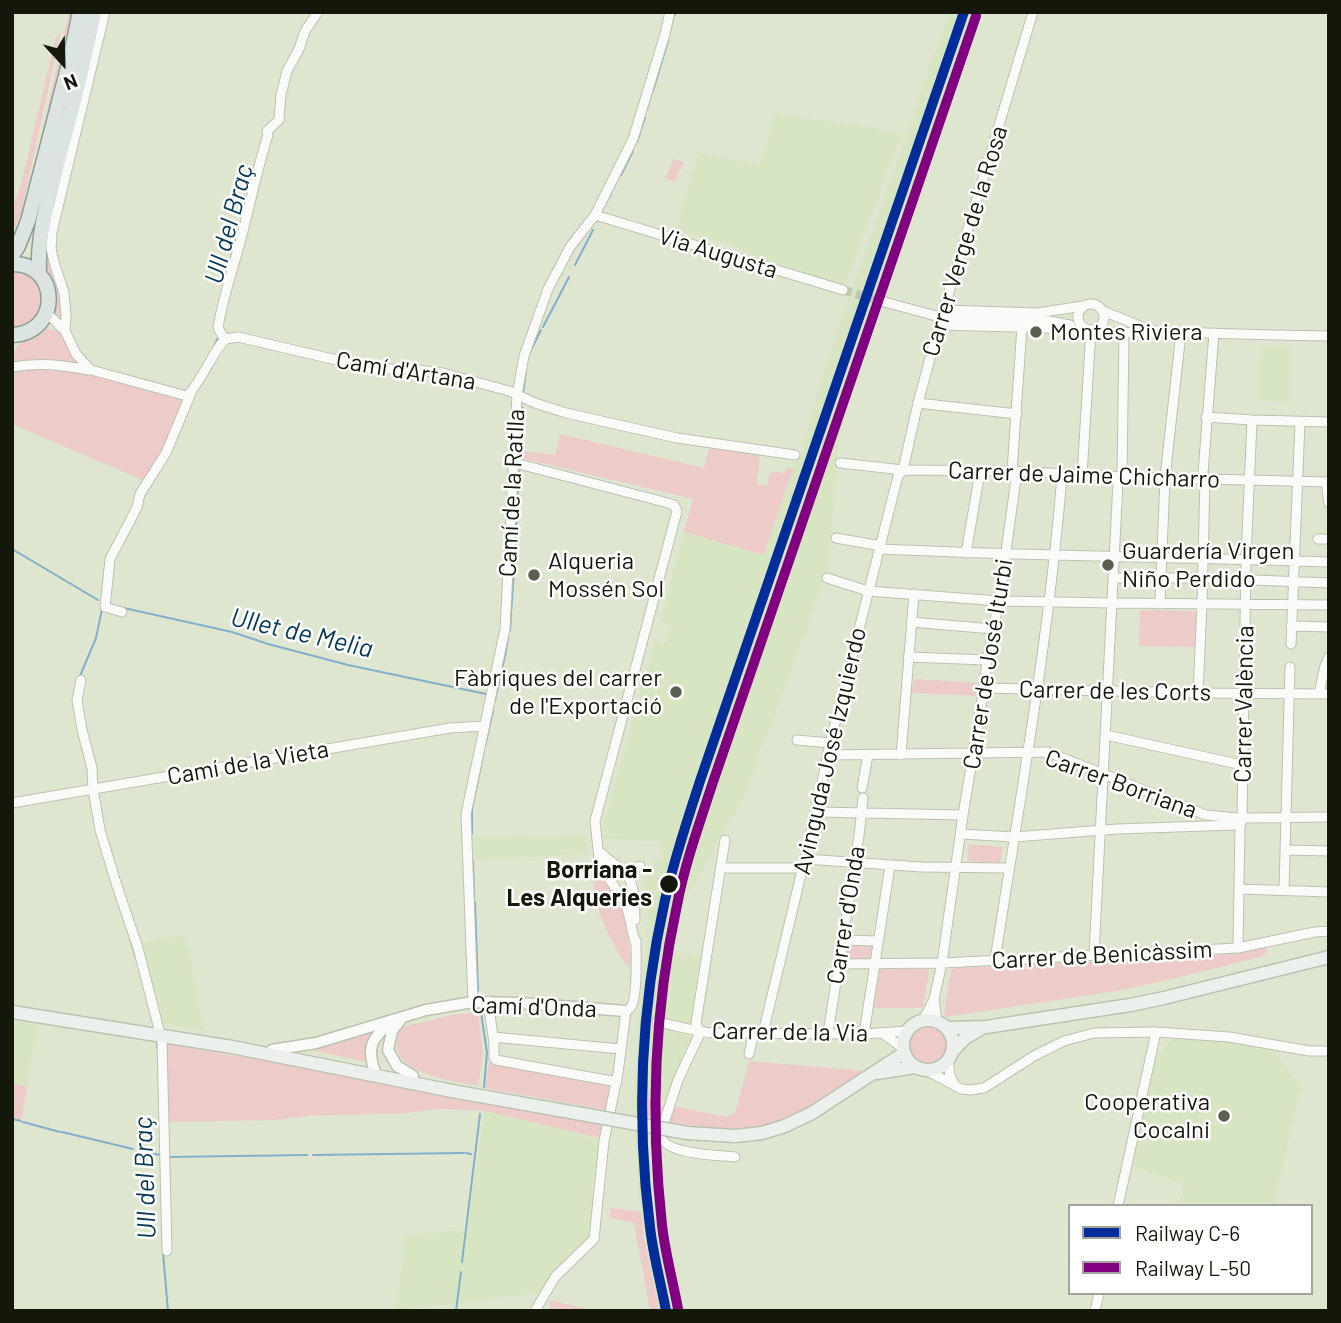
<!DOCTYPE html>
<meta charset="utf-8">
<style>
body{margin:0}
#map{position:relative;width:1341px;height:1323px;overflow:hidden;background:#dee6d0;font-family:Barlow,sans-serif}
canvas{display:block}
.frame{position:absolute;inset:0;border:14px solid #13180a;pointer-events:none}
.legend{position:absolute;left:1068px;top:1204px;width:245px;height:91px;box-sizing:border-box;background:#fff;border:2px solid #a1a39d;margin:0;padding:9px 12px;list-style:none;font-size:21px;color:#13180a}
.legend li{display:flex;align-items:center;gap:14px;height:35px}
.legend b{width:35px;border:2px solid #a1a39d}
.north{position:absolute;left:28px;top:28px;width:70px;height:70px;-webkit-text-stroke:5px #fff;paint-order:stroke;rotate:158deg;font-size:19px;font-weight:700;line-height:28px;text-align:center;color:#13180a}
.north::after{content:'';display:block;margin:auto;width:24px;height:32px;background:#13180a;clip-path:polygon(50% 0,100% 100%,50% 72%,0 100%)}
</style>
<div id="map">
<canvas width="1341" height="1323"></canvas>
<div class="frame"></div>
<ul class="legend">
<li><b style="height:9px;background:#002d9a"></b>Railway C-6</li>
<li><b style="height:9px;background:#800080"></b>Railway L-50</li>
</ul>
<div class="north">N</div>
</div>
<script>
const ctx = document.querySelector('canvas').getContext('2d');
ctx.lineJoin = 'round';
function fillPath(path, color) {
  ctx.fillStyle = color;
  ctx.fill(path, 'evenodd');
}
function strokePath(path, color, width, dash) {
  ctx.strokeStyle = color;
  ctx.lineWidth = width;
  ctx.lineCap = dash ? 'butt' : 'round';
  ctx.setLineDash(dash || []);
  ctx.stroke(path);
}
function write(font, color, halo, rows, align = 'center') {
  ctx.font = font + ' Barlow,sans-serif';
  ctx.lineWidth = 5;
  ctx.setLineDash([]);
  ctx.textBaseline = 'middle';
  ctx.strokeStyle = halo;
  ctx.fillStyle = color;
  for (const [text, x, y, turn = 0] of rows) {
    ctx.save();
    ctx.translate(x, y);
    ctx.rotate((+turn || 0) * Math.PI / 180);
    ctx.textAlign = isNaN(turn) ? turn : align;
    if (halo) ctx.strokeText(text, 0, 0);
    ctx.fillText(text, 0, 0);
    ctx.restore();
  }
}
const built = new Path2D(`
 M949 12H971L947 94 890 272 867 336 839 435 828 570 746 792 680 910 667 950 713 957 702 1028 669 1104 653 1099 651 1096 647 1098 645 1129 650 1187 657 1234 673 1311H659L642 1221 637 1168 634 1110 639 1007 646 949 648 912 640 903 648 867H652L655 859 660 860 663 850 659 849 662 841 603 839V824L655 641 666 643 671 625 660 621 684 532 765 555 796 459 801 455 825 367Z
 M775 113 902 133 845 286 777 265 732 246 676 230 698 152 760 165Z
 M1261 346 1291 347 1290 402 1259 401Z
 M586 836 588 854 475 860 474 838Z
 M185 936 205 1031 164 1024 159 1018 140 942 161 938Z
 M12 1021 38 1025 27 1087 12 1083Z
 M1173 1038 1241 1043 1272 1049 1301 1086 1274 1206H1197L1180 1201 1184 1185 1131 1165 1155 1059Z
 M484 1111 600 1139 590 1238 550 1276 542 1293 395 1311 406 1235 466 1230Z`);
const green = new Path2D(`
 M69 12H76L28 207 24 213Z
 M61 31 21 213 12 234V209L20 188 56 37Z
 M67 144 51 232 61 284 64 326 51 315 44 271 50 209Z
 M674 158 684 163 674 182 665 178Z
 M12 268C29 272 46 281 44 302 43 308 37 316 34 322L12 330Z
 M42 329C69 328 72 346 85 367L53 365 188 397 164 453 145 481 12 424V354L21 341Z
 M560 434 704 468 709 448 760 454 757 484 767 486 769 474H771L772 472 785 473 786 468 794 469 786 489 764 555 684 532 693 499 521 458V451L555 455Z
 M1140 610 1195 611 1197 613 1195 647 1139 646Z
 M914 679 980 683 979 696 911 693Z
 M969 844 1003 847 1000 863 967 861Z
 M595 879 603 880 623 906 630 953V966L628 967C614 948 589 902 595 879Z
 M846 943 874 944 871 963 844 962Z
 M1263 947 1267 950 1264 956 1201 972 1123 990 945 1017 944 1014 951 970 955 968 1225 955Z
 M882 969H927L929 971 923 1008H874L879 971Z
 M478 1012 483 1054 478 1086C449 1080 377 1072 402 1027L452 1015Z
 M906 1045a22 22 0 1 1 44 0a22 22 0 1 1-44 0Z
 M375 1031C369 1041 364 1049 367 1062L307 1049Z
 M165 1043 238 1057 240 1051 604 1121 600 1138 484 1111 440 1109 405 1113 308 1116 274 1120 169 1122 166 1125Z
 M749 1061 863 1071 803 1110 768 1124 747 1128 719 1129 667 1122 672 1106 727 1117 735 1113Z
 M489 1063 612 1084 606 1110 485 1088Z
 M12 1083 27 1087 21 1122 12 1120Z
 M647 1098H649L650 1102 663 1108 664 1113 660 1119 647 1117Z
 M610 1208 641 1212 644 1237 659 1311H650L634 1223 610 1218Z
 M549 1300 597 1311H550Z`);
const stream = new Path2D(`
 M675 15V12
 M670 32 673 19
 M653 91 668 41
 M647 109 651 95
 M641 129 645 118
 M637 142 640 133
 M621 175 633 151
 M607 201 611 194
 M575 265 593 230
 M543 327 569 277
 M214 346 219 336
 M530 352 541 330
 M523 393 526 371
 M521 431 523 408
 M520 451 521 435
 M517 503 519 471
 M516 527 517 511
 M12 549 98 600
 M514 564 516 528
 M124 608 232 632 268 644 348 665 486 694
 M511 613 514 571
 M510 631 511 614
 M506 650 508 638
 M80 676 96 638 102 609
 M495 700 506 651
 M485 746 493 711
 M472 834V809L484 750
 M473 861 474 901
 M475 902 478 991
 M130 938 137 962
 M481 1012 487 1053 484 1087
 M157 1044 158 1051
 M12 1119 21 1121
 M23 1122 60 1132
 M62 1132 133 1149
 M147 1152 160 1155
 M466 1153 471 1154
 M313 1155 464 1153
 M168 1157 307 1155
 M163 1253 168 1311
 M462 1262 480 1114
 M456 1311 461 1272`);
const minorTunnel = new Path2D(`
 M843 290 881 301`);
const minor = new Path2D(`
 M595 215 843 290
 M881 301 936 316
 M1078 317a13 13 0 1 1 26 0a13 13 0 1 1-26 0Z
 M944 310 1037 313 1083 306
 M1103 311 1145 328
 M47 313 65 331 76 354 91 370 187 396C200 384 217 344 226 339 229 338 235 338 238 337L375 369H410L443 373 509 391 535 403 566 413 677 438 795 455
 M949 318 1049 321 1070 325
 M939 325 1049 328 1076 331 1085 329
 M1099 328C1114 337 1136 330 1153 331 1211 334 1270 335 1329 336
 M65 331 66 316 64 293 54 262 51 249 52 232 105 12
 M225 340 218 328C223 296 234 266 242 235 251 201 257 169 268 135L267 131 279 120 281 95 287 71 299 49 305 31 318 12
 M12 367C41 362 61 365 89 370
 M918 403 1017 414
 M1206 417 1252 420 1329 422
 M515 463 668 503 674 505 677 511 595 821 599 859 604 871 626 904 636 946
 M840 463 903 470 1012 471 1122 477 1329 482
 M1082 475 1091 330
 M1326 482 1329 503
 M836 538 881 546
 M1318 539H1329
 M880 549C1030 556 1179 557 1329 562
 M966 553 980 472
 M827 578 868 591 999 601 1113 603 1329 605
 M1114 578H1202L1329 583
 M1160 604 1165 477 1181 333
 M122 612 105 607 110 559 131 519 137 507 140 494 166 453 191 393
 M911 622 993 629
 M1291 626 1329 627
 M1291 644 1300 422
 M908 657 987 660
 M81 680 77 700 82 730 92 768 93 789 100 830 117 886 138 948 162 1041 167 1251
 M984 688 1198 693 1329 694
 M1198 693 1202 604 1205 478 1203 473 1214 333
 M1319 694 1325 666 1329 657
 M1106 735 1242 765
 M797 740 830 743
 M827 755 1048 752 1206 815 1237 818 1242 820 1246 818 1329 817
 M901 755 914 594
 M862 788 868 755
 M12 803 450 728 485 726
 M816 812 963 815
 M961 834 1014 837 1117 829 1235 825 1242 820
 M725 840 696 1023 700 1033 678 1080 660 1135C665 1155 717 1155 735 1157
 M598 850C606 859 616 864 624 872 636 883 634 905 635 920
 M1285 850 1329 851
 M805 859 921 867 1009 868
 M721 868H802
 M625 873 640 866
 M1239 889 1329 892
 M1284 890 1290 667
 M842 940 878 941
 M1238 948 1240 826 1242 820 1246 559 1252 420
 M1094 955 1118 482 1122 477 1124 332
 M995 960C1020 799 1049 638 1062 475
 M838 964 942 963 1238 948 1315 932 1329 931
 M934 999 937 1021
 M488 1001 494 1043V1058L496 1060 617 1082
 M473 1002 466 814 505 629 517 395 524 356 548 289 570 247 595 215 633 139 665 34 670 12
 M923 1020 934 999 942 963 963 815 984 688 987 660 999 601 1016 479 1012 471 1022 327
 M657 1022C676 1025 695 1032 715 1033L864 1034 907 1031
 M763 1033 816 812 830 743 898 476 903 470 918 403 939 325 1033 12
 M828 1033 859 836 863 798
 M882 1033 903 1048
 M864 1034 890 866
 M493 1037 620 1049
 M749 1054 754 1033
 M948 1062 950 1075 954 1084
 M928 1071 961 1089 971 1090 984 1088 1034 1056 1064 1041 1094 1033 1156 1032 1229 1037 1309 1051H1329
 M1118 1206 1156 1032
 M535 1311 555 1277 594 1239 604 1141 618 1073 626 1011C627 1010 629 1010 630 1008 638 1001 636 953 636 941
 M1095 1311 1099 1293`);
const tertiary = new Path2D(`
 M402 1018 392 1031 388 1050 397 1066 413 1076
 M272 1050 316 1043 426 1010 473 1002 521 1003 626 1011
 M375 1072C367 1049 370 1040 389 1024`);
const secondary = new Path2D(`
 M12 1012 232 1047 452 1091 593 1116
 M903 1045a25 25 0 1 1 50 0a25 25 0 1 1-50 0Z
 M947 1028 986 1027 1130 1005 1164 998 1329 957
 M953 1051 965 1038 982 1028
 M877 1073 915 1067
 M687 1133 735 1136 762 1133 785 1126 812 1113 904 1053`);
const primary = new Path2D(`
 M12 255 18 246 28 221 70 60 80 12
 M12 264C60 263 62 333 12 335
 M39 274C37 231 50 194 60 153 73 106 85 59 94 12`);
const secondaryBridge = new Path2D(`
 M593 1116 687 1133`);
const rail1 = new Path2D(`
 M666 1311C661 1283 653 1255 650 1227 636 1119 641 1007 665 900 674 859 688 818 701 778L964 12`);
const rail2 = new Path2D(`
 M678 1309C673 1281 665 1253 662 1225 650 1117 654 1011 677 905 685 863 700 822 713 782L976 16`);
const markers = [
 [1036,332,7,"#5a604f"],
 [1108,565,7,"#5a604f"],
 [534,575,7,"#5a604f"],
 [676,692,7,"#5a604f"],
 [669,884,10,"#13180a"],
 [1224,1116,7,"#5a604f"]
];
const streetNames = [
 ["Carrer Verge de la Rosa",965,241,-73],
 ["Via Augusta",718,253,17],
 ["Camí d'Artana",406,371,9],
 ["Carrer de Jaime Chicharro",1084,475,2],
 ["Camí de la Ratlla",512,493,-87],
 ["Carrer de José Iturbi",988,664,-81],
 ["Carrer de les Corts",1115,691,1],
 ["Carrer València",1244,704,-89],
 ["Avinguda José Izquierdo",830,751,-77],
 ["Camí de la Vieta",248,763,-10],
 ["Carrer Borriana",1121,784,20],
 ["Carrer d'Onda",846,915,-81],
 ["Carrer de Benicàssim",1102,955,-3],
 ["Camí d'Onda",534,1007,2],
 ["Carrer de la Via",790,1032,1]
];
const poiNames = [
 ["Montes Riviera",1050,332],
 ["Guardería Virgen",1122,551],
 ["Niño Perdido",1122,579],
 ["Alqueria",548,561],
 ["Mossén Sol",548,589],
 ["Fàbriques del carrer",662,678,"right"],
 ["de l'Exportació",662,706,"right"],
 ["Cooperativa",1210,1102,"right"],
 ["Cocalni",1210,1130,"right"]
];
const stopNames = [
 ["Borriana -",652,870],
 ["Les Alqueries",652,898]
];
const waterNames = [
 ["Ull del Braç",229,224,-75],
 ["Ullet de Melia",302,633,13],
 ["Ull del Braç",145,1178,-92]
];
fillPath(built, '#d8e5c2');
fillPath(green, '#eccbc9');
strokePath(stream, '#82afc9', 2);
strokePath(minorTunnel, '#c0c7b2', 9, [9, 4.5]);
strokePath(minor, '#bcc2b1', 11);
strokePath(tertiary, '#bcc2b1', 13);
strokePath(secondary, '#bcc2b1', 15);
strokePath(primary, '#8d9e92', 17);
strokePath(minor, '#fafbf8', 9);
strokePath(tertiary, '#fafbf8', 10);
strokePath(secondary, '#ebf0ec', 12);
strokePath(primary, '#dbe4e0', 14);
strokePath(secondaryBridge, '#bcc2b1', 15, []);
strokePath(secondaryBridge, '#ebf0ec', 12);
strokePath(rail1, '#002d9a', 10);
strokePath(rail2, '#800080', 10);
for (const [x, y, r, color] of markers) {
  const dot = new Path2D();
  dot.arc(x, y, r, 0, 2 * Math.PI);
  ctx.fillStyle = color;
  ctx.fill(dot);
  strokePath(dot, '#fff', 2.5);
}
write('24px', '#13180a', '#fff', streetNames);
write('24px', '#13180a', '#fff', poiNames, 'left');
write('bold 24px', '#13180a', '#fff', stopNames, 'right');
write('italic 26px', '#053757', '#fff', waterNames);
</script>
